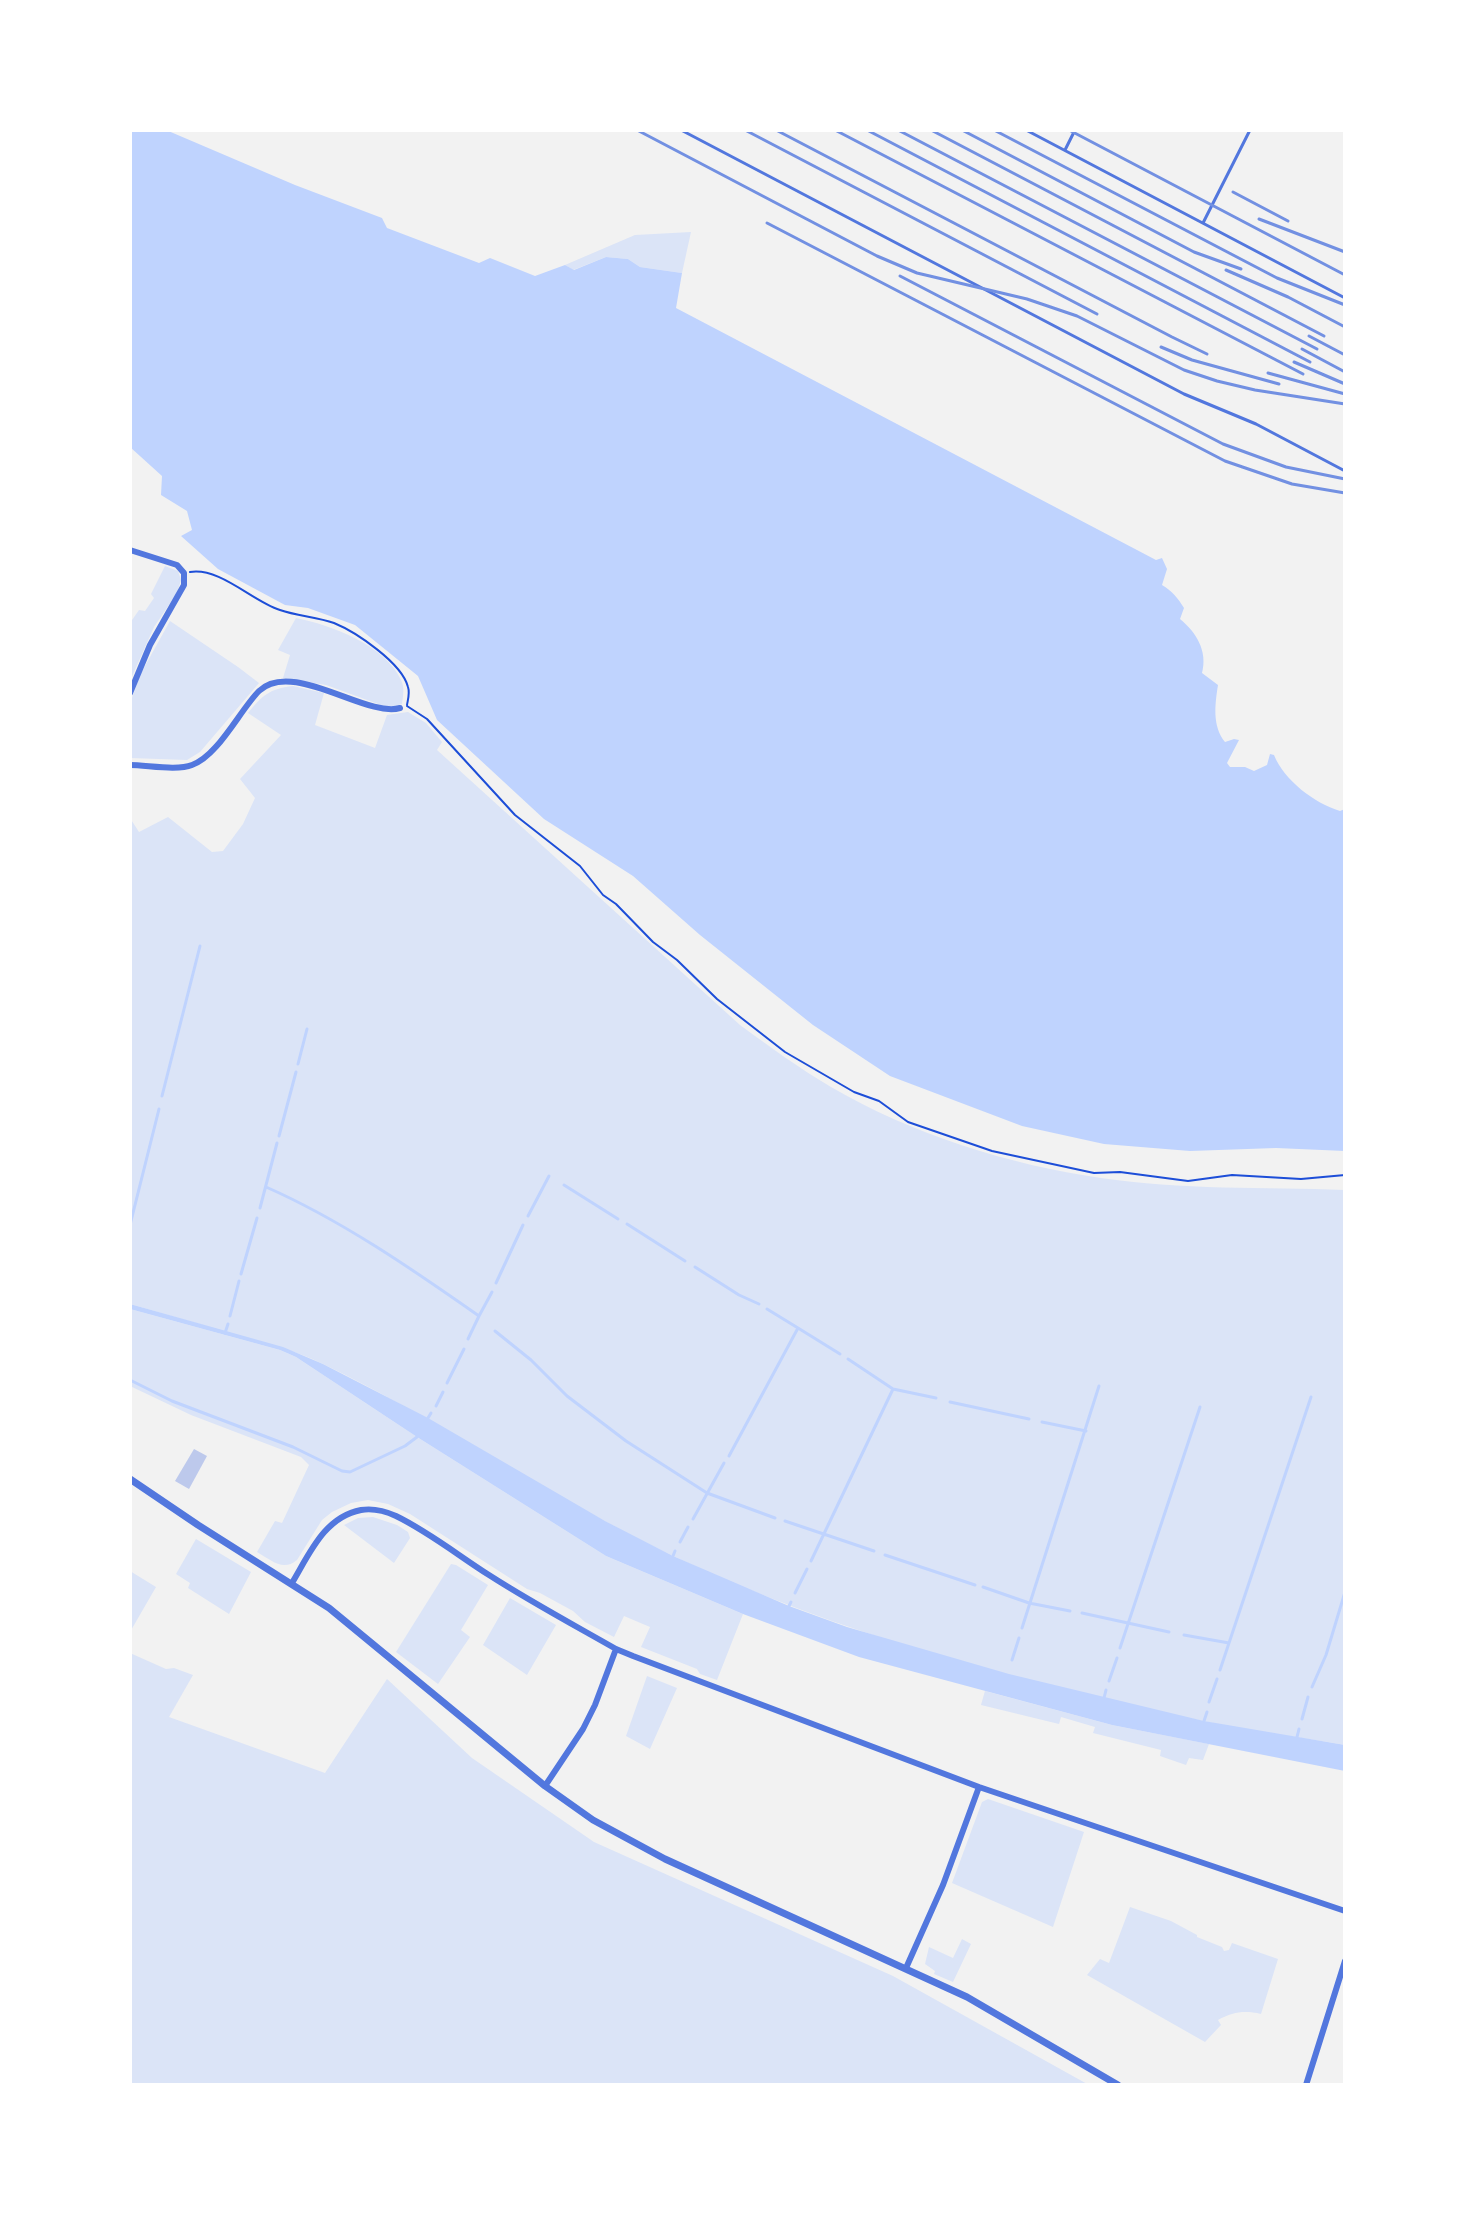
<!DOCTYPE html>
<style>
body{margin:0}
#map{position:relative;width:1475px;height:2215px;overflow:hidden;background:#f2f2f2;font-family:"PT Sans",sans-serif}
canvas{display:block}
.frame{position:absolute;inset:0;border:132px solid #fff;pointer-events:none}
</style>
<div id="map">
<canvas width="1475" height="2215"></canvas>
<div class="frame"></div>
</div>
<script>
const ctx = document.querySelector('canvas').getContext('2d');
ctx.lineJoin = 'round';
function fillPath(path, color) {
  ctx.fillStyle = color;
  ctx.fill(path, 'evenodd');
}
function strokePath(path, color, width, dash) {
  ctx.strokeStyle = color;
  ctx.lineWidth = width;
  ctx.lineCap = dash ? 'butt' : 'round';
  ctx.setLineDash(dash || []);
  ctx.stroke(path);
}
const green = new Path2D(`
 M691 232 682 273 640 267 628 259 606 257 573 270 565 265 635 235Z
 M165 566 178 571 181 580 177 593 154 627 130 681V623L139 610 145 611 154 598 151 594Z
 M296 618C331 625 385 645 401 680 405 688 403 696 402 704L389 708 326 685 283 678 290 655 278 650Z
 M170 621 238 667 259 683 200 752 187 760 130 758V703L141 673Z
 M293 686 324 693 315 725 375 748 387 715 408 712 426 723 442 742 437 750 740 1025C770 1047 799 1068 831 1087 911 1134 1010 1165 1101 1178 1181 1190 1264 1187 1345 1190V1745C1298 1737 1250 1731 1203 1721 1025 1684 838 1634 673 1556 553 1499 443 1422 323 1364 296 1351 267 1343 237 1335 201 1325 166 1314 130 1304V818L139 832 168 817 212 852 223 851 243 824 255 798 240 779 281 735 248 713C263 695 269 689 293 686Z
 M130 1309 280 1350 296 1357 417 1437 606 1556 743 1614 717 1680 700 1674 697 1669 641 1647 650 1627 624 1616 614 1637 585 1622 573 1611 540 1593 527 1589 410 1514 388 1504 368 1500 351 1503 332 1512 322 1520 297 1560C283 1572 271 1560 257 1552L275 1521 282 1523 309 1465 301 1457 191 1415 130 1386Z
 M373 1517 397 1525 408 1532 410 1538 394 1563 344 1525 358 1518Z
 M196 1539 251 1572 229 1614 188 1588 190 1583 176 1574Z
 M451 1564 456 1565 488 1585 461 1630 470 1637 438 1684 396 1652Z
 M130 1571 156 1587 130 1632Z
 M510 1598 556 1625 527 1675 483 1645Z
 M130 1653 166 1669 174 1668 193 1675 169 1717 325 1773 387 1679 472 1758 594 1842 893 1976 1089 2085H130Z
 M647 1676 677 1688 650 1749 626 1736Z
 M985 1691 1112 1725 1209 1744 1203 1760 1189 1758 1186 1765 1160 1756 1161 1750 1093 1733 1095 1727 1061 1717 1059 1724 981 1705Z
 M988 1799 1084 1832 1053 1927 952 1883 982 1802Z
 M1130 1907 1171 1921 1197 1935V1937L1222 1947 1224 1951 1229 1950 1232 1943 1278 1959 1261 2014C1244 2010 1233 2012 1218 2020L1221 2025 1205 2042 1087 1975 1100 1959 1109 1963Z
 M962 1939 971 1944 953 1982 934 1974 935 1971 925 1964 929 1947 953 1958Z`);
const water = new Path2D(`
 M130 130H166L295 185 382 218 387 228 479 263 490 258 535 276 565 265 574 270 606 257 628 259 640 267 682 273 676 308 1156 560 1162 558 1167 569 1162 585C1172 591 1178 598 1184 608L1180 619C1196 632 1208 651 1202 673L1218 685C1215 704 1212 726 1225 742L1234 739 1239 740 1227 763 1230 767H1245L1254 771 1267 765 1270 754 1274 755C1284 780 1314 803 1340 811L1345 809V1151L1276 1148 1190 1151 1104 1144 1022 1126 890 1076 813 1025 700 935 633 876 544 819 437 720 418 676 355 625 308 608 285 605 218 569 181 536 192 530 187 511 161 495 162 476 130 447Z
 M130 1304 283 1347 323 1364 428 1418 605 1521 673 1556 789 1606 847 1627 1009 1674 1204 1721 1345 1745V1771L1112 1725 859 1657 743 1614 606 1556 417 1437 296 1357 280 1350 130 1309Z`);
const stream = new Path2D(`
 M298 1064 307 1029
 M162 1096 200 946
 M279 1136 296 1072
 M564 1185 618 1219
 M266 1187C341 1220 412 1269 479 1316L468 1339
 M260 1208 277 1143
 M528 1216 549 1176
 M627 1224 685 1261
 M130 1225 159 1109
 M695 1267 739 1295 759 1304
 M241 1274 257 1218
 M496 1283 523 1225
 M767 1309 798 1328
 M230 1316 239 1281
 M479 1316 492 1292
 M495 1331 531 1360 567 1396 626 1441 707 1493 775 1518
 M225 1333 228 1324
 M848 1359 893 1389
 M130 1380 172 1401 293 1447 342 1471 350 1472 405 1446 417 1437
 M447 1383 464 1349
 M950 1402 1029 1419
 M436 1406 443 1392
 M428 1418 431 1413
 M1042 1422 1086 1431
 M729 1456 798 1328 840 1354
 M693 1519 724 1463
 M785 1521 874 1551
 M680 1542 688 1527
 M885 1555 975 1585
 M673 1556 675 1551
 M811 1561 893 1389 936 1398
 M983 1587 1029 1603 1070 1611
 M795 1593 807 1569
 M789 1606 791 1602
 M1082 1613 1169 1632
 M1022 1628 1099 1386
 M1184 1635 1229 1643
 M1120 1648 1200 1407
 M1012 1660 1019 1638
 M1220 1670 1311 1397
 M1109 1681 1117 1658
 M1312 1687 1326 1655 1345 1592
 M1104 1698 1106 1690
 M1209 1702 1217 1679
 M1302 1719 1308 1697
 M1204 1721 1207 1712
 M1297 1737 1299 1729`);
const building = new Path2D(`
 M194 1449 207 1456 189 1489 175 1481Z`);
const path = new Path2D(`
 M190 572C220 567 252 601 280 610 297 616 317 617 334 623 356 632 402 663 408 687 410 693 408 699 407 705
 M407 706 427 719 515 815 580 866 603 895 616 904 653 942 677 960 717 999 785 1052 854 1092 879 1101 908 1122 992 1151 1094 1173 1120 1172 1188 1181 1232 1175 1301 1179 1345 1175`);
const service = new Path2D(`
 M681 130 1184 394 1256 424 1345 471
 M1026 130 1345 298
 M1065 150 1075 130
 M1203 223 1250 130`);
const minor = new Path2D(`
 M130 550 177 565 184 573V585L150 645 130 693
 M130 765C147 765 177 771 192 765 218 756 240 710 259 691 292 659 366 718 400 708
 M292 1583C309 1555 324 1517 361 1510 373 1508 385 1511 396 1516 429 1532 459 1556 489 1575 531 1602 574 1625 616 1649L633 1656 979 1787 1345 1911
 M545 1786 583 1729 595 1705 616 1649
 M906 1968 943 1885 979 1787
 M1306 2085 1345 1961`);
const tertiary = new Path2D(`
 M130 1479 198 1525 329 1608 545 1786 593 1820 665 1859 967 1997 1118 2085`);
const rail = new Path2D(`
 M637 130 877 256 917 273 1027 299 1077 316 1184 370 1217 381 1255 390 1345 404
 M745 130 1097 314
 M776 130 1172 337 1207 354
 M835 130 1303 374
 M867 130 1310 362
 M898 130 1317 349
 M931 130 1324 336
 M962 130 1194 252 1241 269
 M994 130 1277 278 1345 305
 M1069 130 1345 275
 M1233 192 1288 221
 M1259 219 1345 252
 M767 223 1225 461 1292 484 1345 493
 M1226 270 1288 297 1345 327
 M900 276 1223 444 1286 467 1345 479
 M1309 336 1345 355
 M1161 347 1192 360 1279 384
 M1302 349 1345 372
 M1294 362 1345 384
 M1268 373 1345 394`);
fillPath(green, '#dbe4f7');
fillPath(water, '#bfd3fe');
strokePath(stream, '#bfd3fe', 3);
fillPath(building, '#bdc9ec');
strokePath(path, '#1d4ed8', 2);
strokePath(service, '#5277de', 3);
strokePath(minor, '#5277de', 6);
strokePath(tertiary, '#5277de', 7);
strokePath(rail, '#7290e2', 3);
</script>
